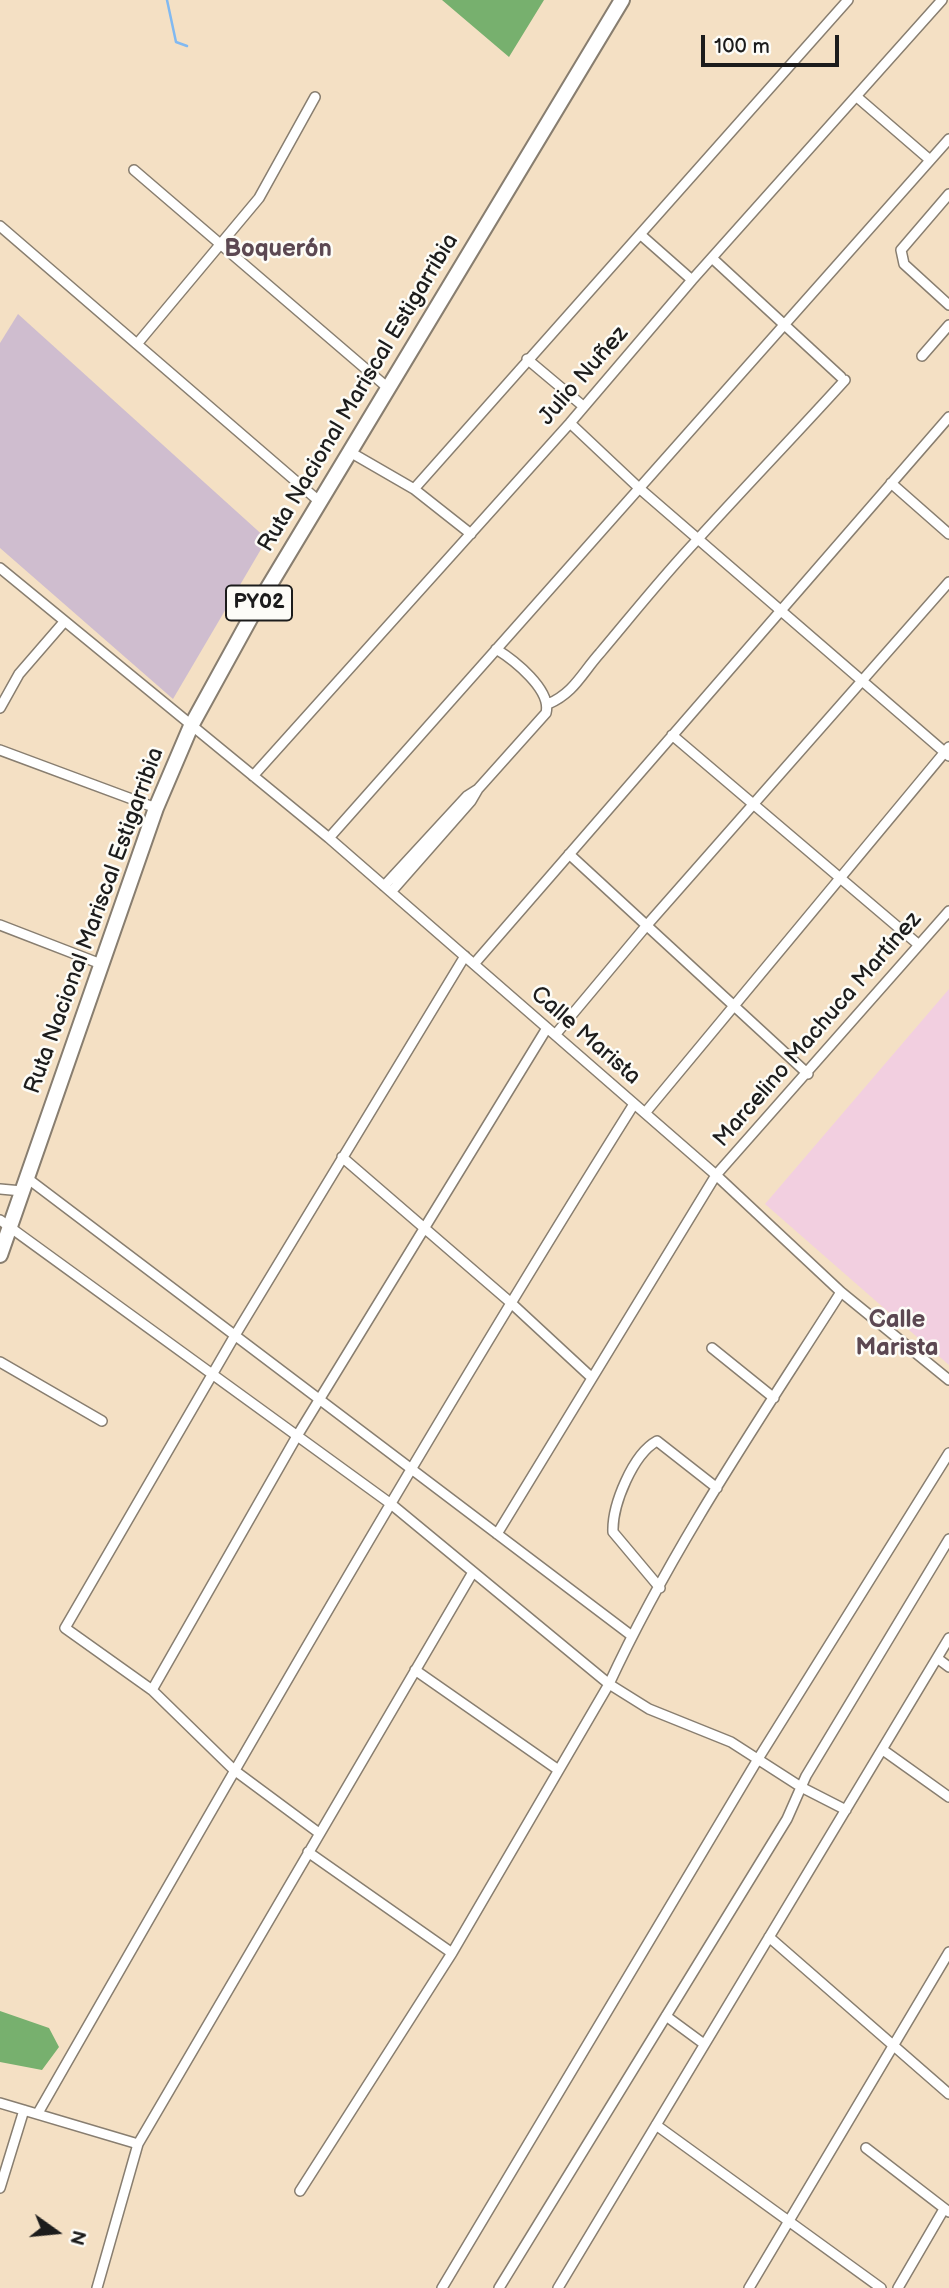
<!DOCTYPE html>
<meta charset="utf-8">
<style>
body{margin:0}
#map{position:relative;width:949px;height:2288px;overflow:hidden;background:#f4e0c4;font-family:"Balsamiq Sans",sans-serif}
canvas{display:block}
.north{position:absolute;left:21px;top:2197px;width:70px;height:70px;-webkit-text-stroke:5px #fdfcf7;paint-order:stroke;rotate:105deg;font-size:19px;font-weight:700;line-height:28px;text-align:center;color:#1c1c1c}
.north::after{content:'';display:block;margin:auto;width:24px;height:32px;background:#1c1c1c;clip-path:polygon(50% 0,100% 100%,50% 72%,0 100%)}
.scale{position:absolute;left:701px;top:35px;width:138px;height:32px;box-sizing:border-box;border:4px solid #1c1c1c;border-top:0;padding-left:9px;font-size:21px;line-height:24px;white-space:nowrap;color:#1c1c1c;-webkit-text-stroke:5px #fdfcf7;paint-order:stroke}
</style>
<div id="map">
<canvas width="949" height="2288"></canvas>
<div class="north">N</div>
<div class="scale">100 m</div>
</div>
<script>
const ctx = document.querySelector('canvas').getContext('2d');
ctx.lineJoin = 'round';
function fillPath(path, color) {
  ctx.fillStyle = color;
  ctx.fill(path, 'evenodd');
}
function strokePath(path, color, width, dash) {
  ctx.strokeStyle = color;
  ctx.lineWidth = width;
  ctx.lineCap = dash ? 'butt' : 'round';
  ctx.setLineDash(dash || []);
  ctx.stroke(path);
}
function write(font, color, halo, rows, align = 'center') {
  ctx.font = font + ' "Balsamiq Sans",sans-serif';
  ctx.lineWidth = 5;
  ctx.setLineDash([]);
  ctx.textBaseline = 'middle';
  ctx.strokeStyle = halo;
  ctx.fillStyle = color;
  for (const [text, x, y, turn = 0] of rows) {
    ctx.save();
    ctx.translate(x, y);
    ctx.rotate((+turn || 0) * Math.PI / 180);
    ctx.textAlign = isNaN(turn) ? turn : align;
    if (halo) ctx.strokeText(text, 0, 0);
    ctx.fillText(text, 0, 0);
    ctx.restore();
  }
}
const built = new Path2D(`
 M949 989V1365L765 1204Z`);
const industrial = new Path2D(`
 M18 314 267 539 173 699 0 548V343Z`);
const forest = new Path2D(`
 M442 0H544L509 57Z
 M0 2011 49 2028 59 2047 42 2070 0 2062Z`);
const stream = new Path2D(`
 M167 0 176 42 187 46`);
const street = new Path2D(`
 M857 97 930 160
 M134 170 388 388
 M949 194 901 250 904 264 949 305
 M0 226 320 502
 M641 235 692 280
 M712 258 841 377
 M137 344 259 198 315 97
 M922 356 949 325
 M527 359 583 406
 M570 423 639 488 949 756
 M350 452 414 489 471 534
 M891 483 949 534
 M414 489 848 0
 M0 568 329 838 716 1175 841 1292 949 1380
 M548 704C574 693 582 673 600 653 632 615 663 576 697 540 746 486 796 434 845 380
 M0 708 19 674 64 622
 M672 735 919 945
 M0 750 156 808
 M253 776 570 423 692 280 942 0
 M478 789 546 713C552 690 514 660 496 649
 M329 838 949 139
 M569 854 808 1074
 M384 886 467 796 478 789 471 801 391 892
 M0 925 101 964
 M474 964 949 417
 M555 1035 647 925 949 582
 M645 1113 949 747
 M342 1157 510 1302 591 1377
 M27 1178 632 1636
 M0 1189 22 1191
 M0 1220 391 1504 609 1684 649 1709 731 1742 801 1787 846 1810
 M712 1348 774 1398
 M0 1362 102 1421
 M497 1534 716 1175 949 911
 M660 1588 613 1532C612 1505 633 1454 657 1441L717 1488
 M937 1658 949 1667
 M415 1670 557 1769
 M152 1690 297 1436 547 1028
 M883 1750 949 1797
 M319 1833 234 1770 152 1690 65 1628 234 1337 465 956
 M308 1852 452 1953
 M769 1937 949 2094
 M666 2016 704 2044
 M0 2103 138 2144
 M38 2113C232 1774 426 1435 634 1104
 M656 2125 881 2288
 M866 2148 949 2212
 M0 2188 24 2110
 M300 2191 452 1953 609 1684C673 1546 760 1419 841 1292
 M97 2288 138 2144 473 1572
 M442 2288 758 1759 949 1453
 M499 2288 787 1819 806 1776 949 1539
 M558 2288 949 1638
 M749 2288 949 1952
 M898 2288 944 2209`);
const primary = new Path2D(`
 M0 1255 156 808 191 726 257 606 622 0`);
const shields = [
 [259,603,66]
];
const shieldNames = [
 ["PY02",259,603]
];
const streetNames = [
 ["Julio Nuñez",584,376,-49],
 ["Ruta Nacional Mariscal Estigarribia",359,393,-59],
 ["Ruta Nacional Mariscal Estigarribia",95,921,-70],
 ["Marcelino Machuca Martínez",818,1030,-49],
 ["Calle Marista",585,1036,41]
];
const neighbourhoodNames = [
 ["Boquerón",278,250],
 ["Calle",897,1321],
 ["Marista",897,1349]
];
fillPath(built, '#f2cfe0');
fillPath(industrial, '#cfbdcf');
fillPath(forest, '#77b06e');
strokePath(stream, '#81b9f1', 2.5);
strokePath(street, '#887e70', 12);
strokePath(primary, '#887e70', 18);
strokePath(street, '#fff', 9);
strokePath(primary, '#fff', 14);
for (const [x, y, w] of shields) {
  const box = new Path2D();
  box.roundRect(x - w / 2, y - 17.5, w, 35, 5);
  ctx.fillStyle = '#fdfcf7';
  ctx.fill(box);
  strokePath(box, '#1c1c1c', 2);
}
write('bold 21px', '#1c1c1c', null, shieldNames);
write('23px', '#1c1c1c', '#fdfcf7', streetNames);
write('bold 24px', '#5c4852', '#fdfcf7', neighbourhoodNames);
</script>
